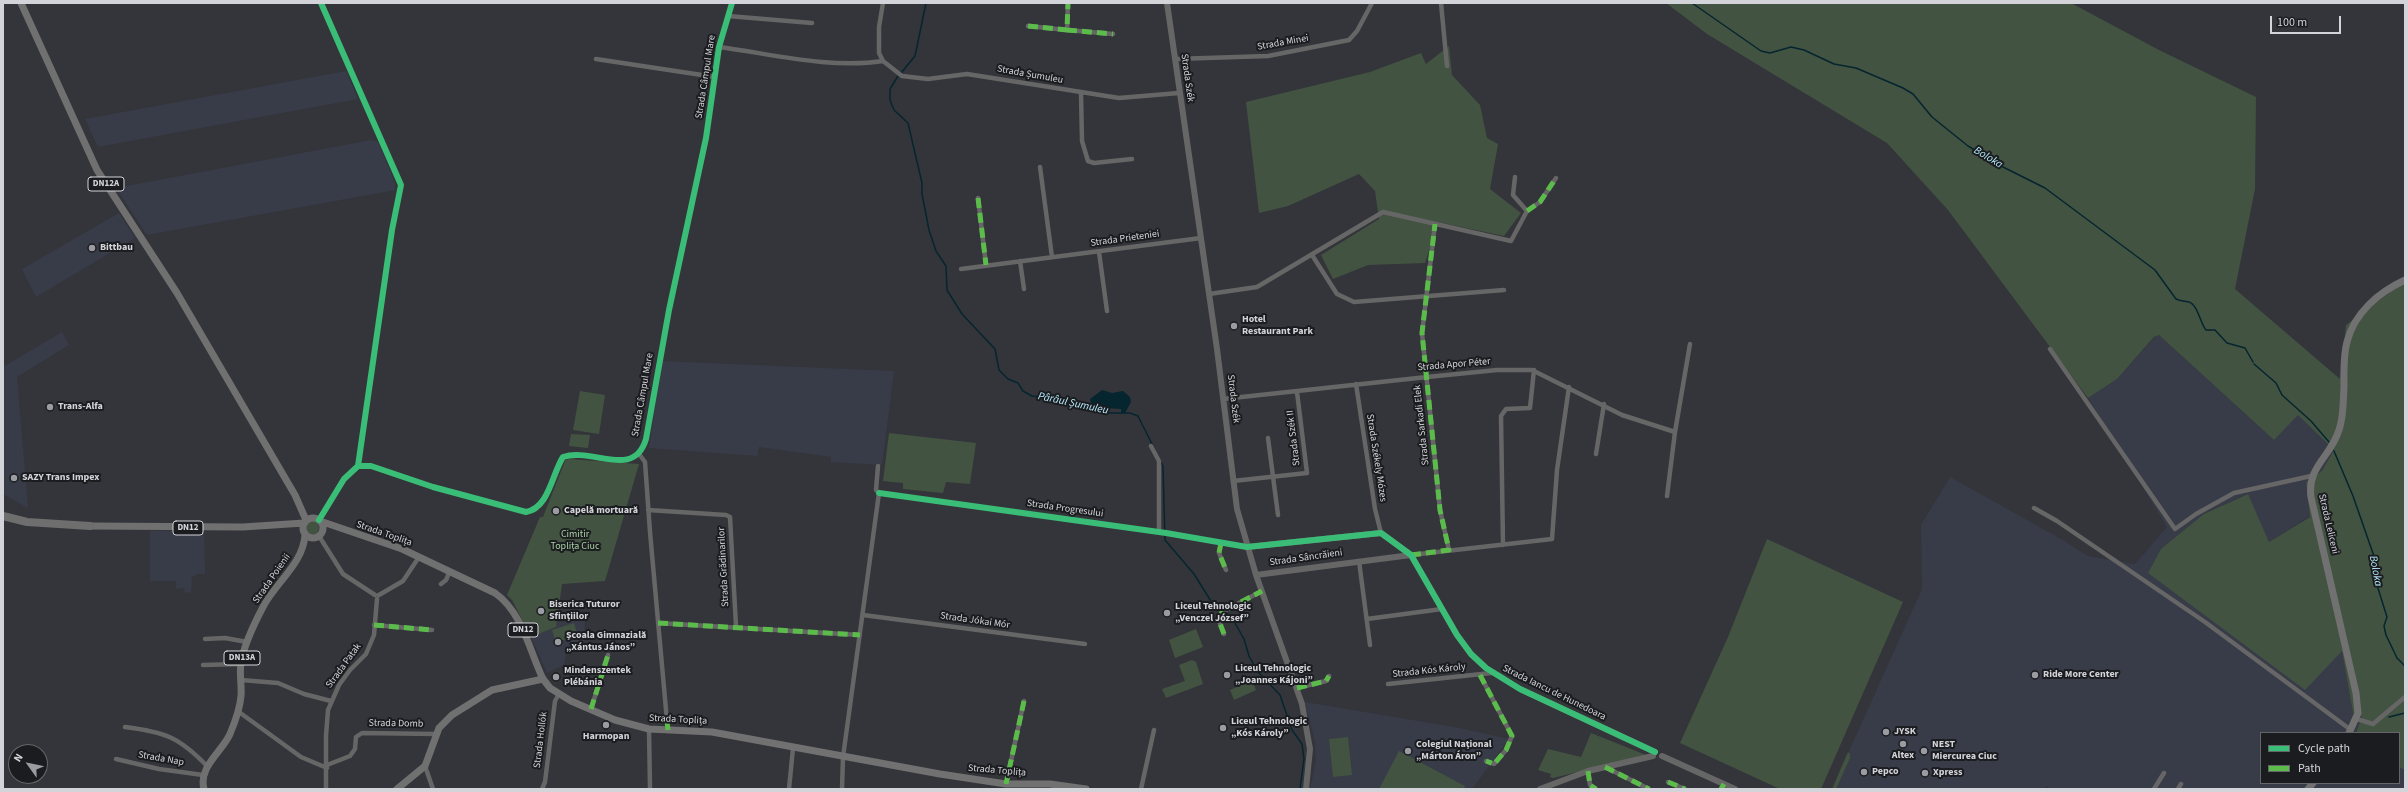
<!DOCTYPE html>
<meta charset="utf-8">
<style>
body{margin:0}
#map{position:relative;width:2408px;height:792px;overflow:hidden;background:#34353a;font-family:"Source Sans 3",sans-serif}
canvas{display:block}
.frame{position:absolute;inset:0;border:4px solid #d3d4d9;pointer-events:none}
.legend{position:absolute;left:2260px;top:732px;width:140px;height:52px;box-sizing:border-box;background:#1b1c1f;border:1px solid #656669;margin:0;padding:5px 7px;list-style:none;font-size:12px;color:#d3d4d9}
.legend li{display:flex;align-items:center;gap:8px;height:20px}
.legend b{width:20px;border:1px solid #656669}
.north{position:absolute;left:8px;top:744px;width:40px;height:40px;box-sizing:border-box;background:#1b1c1f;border:1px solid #656669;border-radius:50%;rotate:303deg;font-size:11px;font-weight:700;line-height:16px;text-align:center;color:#d3d4d9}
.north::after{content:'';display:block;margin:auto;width:14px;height:18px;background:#9b9ca1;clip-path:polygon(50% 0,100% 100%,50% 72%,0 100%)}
.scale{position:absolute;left:2270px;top:16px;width:71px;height:18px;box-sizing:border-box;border:2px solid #d3d4d9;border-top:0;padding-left:5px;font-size:12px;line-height:14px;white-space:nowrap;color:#d3d4d9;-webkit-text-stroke:3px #1b1c1f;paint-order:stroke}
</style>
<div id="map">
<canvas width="2408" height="792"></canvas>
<div class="frame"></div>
<ul class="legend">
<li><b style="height:5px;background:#3abd76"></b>Cycle path</li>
<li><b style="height:5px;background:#5cbc4b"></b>Path</li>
</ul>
<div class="north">N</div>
<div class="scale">100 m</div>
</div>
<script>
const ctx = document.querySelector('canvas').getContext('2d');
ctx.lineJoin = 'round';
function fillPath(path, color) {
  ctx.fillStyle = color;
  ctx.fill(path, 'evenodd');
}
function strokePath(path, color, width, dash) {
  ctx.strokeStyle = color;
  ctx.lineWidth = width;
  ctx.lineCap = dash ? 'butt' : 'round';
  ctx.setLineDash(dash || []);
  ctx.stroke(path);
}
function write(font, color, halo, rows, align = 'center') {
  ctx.font = font + ' "Source Sans 3",sans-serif';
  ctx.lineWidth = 4;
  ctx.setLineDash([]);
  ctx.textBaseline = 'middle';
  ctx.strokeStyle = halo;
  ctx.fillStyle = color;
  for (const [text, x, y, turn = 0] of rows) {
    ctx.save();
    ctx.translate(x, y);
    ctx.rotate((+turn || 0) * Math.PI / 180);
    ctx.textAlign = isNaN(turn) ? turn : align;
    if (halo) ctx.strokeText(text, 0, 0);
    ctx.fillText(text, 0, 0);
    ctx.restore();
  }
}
const built = new Path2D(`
 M346 71 358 99 98 147 85 119Z
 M371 140 378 142 393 178 396 190 147 235 116 188Z
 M119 213 135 238 36 297 22 269Z
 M62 332 69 345 17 377 28 508 3 494V367Z
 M2159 335 2274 440 2298 414 2334 451 2322 471 2306 482 2310 516 2269 542 2247 494 2204 514 2342 651 2353 713 2362 717 2356 733H2261V783H2399V767L2405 770V789H2051L2046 786 2045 789H1832L1922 589 1921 525 1950 477 2061 539 2088 556 2135 564 2167 527 2088 398 2117 379 2155 337Z
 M662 361 894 371 882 465 831 462V457L759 447 757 456 649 448Z
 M150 531H204L205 574H196L195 576H192L191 593 185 592 184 588 176 589V581H150Z
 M585 620 584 647 567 650 564 665 547 673 531 637 556 627 557 622Z
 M1305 702 1460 728 1509 739 1472 789H1310L1316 760 1315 742Z`);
const green = new Path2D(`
 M1666 3H2071L2159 50 2256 97 2255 189 2235 289 2340 379 2346 325 2405 281V770L2399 767V733H2356L2362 717 2353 713 2342 651 2305 690 2148 573 2161 549 2204 514 2248 494 2269 542 2310 517 2306 482 2322 471 2334 450 2298 415 2274 440 2159 335 2154 337 2117 379 2088 398 1948 210 1887 143 1707 34Z
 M1449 46 1452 75 1480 105 1487 138 1498 144 1490 189 1521 213 1504 236 1438 222 1425 263 1368 265 1333 279 1321 255 1379 219 1375 191 1359 174 1288 206 1259 213 1246 102 1370 72 1421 53 1426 64Z
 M580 391 605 395 599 434 573 430Z
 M889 433 976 443 970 484 946 482 943 493 903 489V483L883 481Z
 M571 434 590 435 588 448 569 446Z
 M569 459 639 464 605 581 562 584 556 627 531 637 512 600 507 595 540 517H543L565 461Z
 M305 528a7 7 0 1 1 14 0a7 7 0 1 1-14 0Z
 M1767 539 1903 602 1821 789H1780L1680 743 1728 637Z
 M574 623 578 636 556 642 552 630Z
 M1196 629 1203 647 1175 658 1169 640Z
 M1192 660 1196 662 1203 684 1166 698 1162 689 1185 681 1179 665Z
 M1252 680 1256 690 1234 700 1230 690Z
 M1591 733 1646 755 1553 778 1550 777 1551 774 1538 770 1548 749 1581 757Z
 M1348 737 1352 775 1333 777 1329 739Z
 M1399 751 1465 786 1464 789H1379Z
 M1848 752 1850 754V758L1836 789H1832Z`);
const water = new Path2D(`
 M1102 390 1112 393 1123 391 1130 397 1131 402 1125 413H1121V409L1105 408 1091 403 1090 399Z`);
const stream = new Path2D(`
 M1692 3 1761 51 1770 53 1791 47 1804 50 1834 64 1856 68 1903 88 1913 94 1932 117 1968 146 2003 167 2045 188 2155 270 2176 299C2180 301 2185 301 2189 302 2198 305 2200 323 2206 330H2215L2227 343 2245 348 2253 362
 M901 73 915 56 926 3
 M898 76 890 89V100L894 110 908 123 922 183V194L929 230 936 251 946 266 947 290 962 314 995 349 999 370 1008 379 1018 383 1023 391 1032 396 1057 399 1107 413H1130L1138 416 1163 466 1165 540 1194 574 1214 606 1231 616 1244 639 1249 656 1258 672 1280 695 1292 730 1302 744 1304 759 1300 789
 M2254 364 2276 383 2282 395 2311 421 2329 442
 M2334 451 2353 496 2376 562 2377 585 2387 617 2384 626 2386 635 2397 658 2405 666
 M2389 717 2405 713`);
const minor = new Path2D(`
 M321 3 401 185 392 230 358 466
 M883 3 879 27V53L883 61 902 76 928 79 967 74 1119 98 1179 93
 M1441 3 1447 66
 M728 16 812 23
 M1028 26 1067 30 1068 3
 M1067 30 1113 34
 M719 47C772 54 830 69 883 61
 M596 59 715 77
 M1175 59 1268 56 1349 40 1357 31 1372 3
 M1081 93 1082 141 1088 161 1094 163 1132 159
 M1040 167 1052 257
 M978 198 986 265
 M1527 211 1540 202 1556 178
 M1435 224 1422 333 1440 510 1449 550
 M1099 252 1107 311
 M1312 255 1337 294 1354 302 1504 290
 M1020 261 1024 289
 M961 269 1201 238
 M1209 294 1257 287 1383 212 1511 241 1527 211 1513 195 1515 177
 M2050 349 2175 529 2196 514 2234 493 2311 476
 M1356 384 1375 509 1381 533
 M1223 399 1427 377 1497 370H1532L1622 415 1675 432
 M1268 438 1278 515
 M1151 446 1159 461V531
 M639 454 645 462 650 532 667 721
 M1596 454 1604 404
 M1233 481 1307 473 1297 392
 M879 493 1166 533 1247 547
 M1667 496 1675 432 1690 344
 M2034 508 2057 521 2205 622 2351 730
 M648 510 726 515 730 517 736 626
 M319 520 344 479 358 466H371L433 487 526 512C549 508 552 474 563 457 592 447 634 480 646 439L669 310 706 138 719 47 732 3
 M319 536 343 574 375 595
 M1221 543 1219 553 1226 570
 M1503 545 1501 416 1506 409 1530 408 1534 370
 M1411 555 1552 539 1557 470 1569 387
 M1359 561 1370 645
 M441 584 446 580 449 573
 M379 595 403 581 419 557
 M863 615 1085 644
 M1367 619 1442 609
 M658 623 860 635
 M374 625 432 630
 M1224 634 1219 621 1222 612 1262 591
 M205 639 225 638 247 642
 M203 665 240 664
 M1480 675 1512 736 1506 750 1494 764 1486 761
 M241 680 278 683 304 694 331 701
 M1388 684 1491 673
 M1297 688 1326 681 1329 676
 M591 709 608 655
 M239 712 301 757 327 768
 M2357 719 2373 724 2405 697
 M125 727C165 732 179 737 207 766
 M649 729 650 789
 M116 759 159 769 203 775
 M327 765 350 756 355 749 356 737 362 733 436 734
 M425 766 433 789
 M1605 767 1649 789
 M1588 771 1590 785 1596 789
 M1668 782 1685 789
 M1006 784 1024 701
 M326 789V736L328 710 339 685 350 670 366 654 374 635 377 599
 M542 789 545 782 555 701 559 694
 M789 789 793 748
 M842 789 843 757 879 493 876 490 878 466
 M1141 789 1154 730
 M2154 789 2164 773
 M2178 789 2181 784`);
const tertiary = new Path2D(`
 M1167 3 1217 349 1237 509 1256 575 1302 704 1310 749 1306 789
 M1247 547 1381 533 1411 555 1457 635 1471 654 1486 668 1520 689 1655 752
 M1256 575 1411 555
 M1662 756 1735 789
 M1540 789 1588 771 1653 756`);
const secondary = new Path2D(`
 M543 679 550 688 571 701 615 720 649 729 712 732 940 774 1006 784H1050L1086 789
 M2349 733 2358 713 2356 693 2311 497C2307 466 2331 457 2339 430 2344 416 2343 401 2344 387 2344 373 2343 356 2347 342 2354 313 2379 292 2405 280
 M2308 789 2313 783`);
const primary = new Path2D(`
 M21 3 97 170 177 293 295 495 306 520
 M303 528a10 10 0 1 1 20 0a10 10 0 1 1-20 0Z
 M320 521 402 549 495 593C523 613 529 650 543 679L492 690 452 715 439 728 425 766 397 789
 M90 526 243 527 304 523
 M204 789C198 767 222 752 230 734 235 722 240 709 241 696 242 685 239 674 241 663 244 644 254 624 263 607 276 582 303 564 305 535`);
const trunk = new Path2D(`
 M3 516 27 522 90 526`);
const quiet = new Path2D(`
 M1028 26 1067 30 1068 3
 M1067 30 1113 34
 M978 198 986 265
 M1527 211 1540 202 1556 178
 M1221 543 1219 553 1226 570
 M1411 555 1449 550 1440 510 1422 333 1435 224
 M658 623 860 635
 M374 625 432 630
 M1224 634 1219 621 1222 612 1262 591
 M1480 675 1512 736 1506 750 1494 764 1486 761
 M1297 688 1326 681 1329 676
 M591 709 608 655
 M667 721 668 730
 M1605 767 1649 789
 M1588 771 1590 785 1596 789
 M1668 782 1685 789
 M1006 784 1024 701
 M1721 789 1724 784`);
const cycleway = new Path2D(`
 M321 3 401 185 392 230 358 466
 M879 493 1166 533 1247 547 1381 533 1411 555 1457 635 1471 654 1486 668 1520 689 1655 752
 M319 520 344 479 358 466H371L433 487 526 512C549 508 552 474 563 457 592 447 634 480 646 439L669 310 706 138 719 47 732 3`);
const markers = [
 [92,248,4,"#9b9ca1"],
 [1234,326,4,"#9b9ca1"],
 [50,407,4,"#9b9ca1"],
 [14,478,4,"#9b9ca1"],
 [556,511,4,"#9b9ca1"],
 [541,611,4,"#9b9ca1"],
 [1167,613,4,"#9b9ca1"],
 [558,642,4,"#9b9ca1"],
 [1227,675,4,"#9b9ca1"],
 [2035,675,4,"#9b9ca1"],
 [556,677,4,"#9b9ca1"],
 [606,725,4,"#9b9ca1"],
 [1223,728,4,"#9b9ca1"],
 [1886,732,4,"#9b9ca1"],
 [1903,744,4,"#9b9ca1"],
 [1408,751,4,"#9b9ca1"],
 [1924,751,4,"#9b9ca1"],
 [1864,772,4,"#9b9ca1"],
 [1925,773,4,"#9b9ca1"]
];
const shields = [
 [106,184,36],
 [188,528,30],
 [523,630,30],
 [242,658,36]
];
const shieldNames = [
 ["DN12A",106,184],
 ["DN12",188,528],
 ["DN12",523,630],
 ["DN13A",242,658]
];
const streetNames = [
 ["Strada Minei",1283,43,-10],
 ["Strada Șumuleu",1030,75,10],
 ["Strada Câmpul Mare",706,77,-81],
 ["Strada Szék",1187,78,82],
 ["Strada Prieteniei",1125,239,-8],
 ["Strada Apor Péter",1454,365,-5],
 ["Strada Câmpul Mare",643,395,-80],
 ["Strada Szék",1233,399,83],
 ["Strada Sarkadi Elek",1422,425,-96],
 ["Strada Szék II",1294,438,-97],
 ["Strada Székely Mózes",1376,458,81],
 ["Strada Progresului",1065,509,8],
 ["Strada Leliceni",2328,524,77],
 ["Strada Toplița",384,534,19],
 ["Strada Sâncrăieni",1306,558,-8],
 ["Strada Grădinarilor",724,567,-93],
 ["Strada Poienii",272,579,-55],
 ["Strada Jókai Mór",975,621,8],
 ["Strada Patak",344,666,-54],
 ["Strada Kós Károly",1429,671,-6],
 ["Strada Iancu de Hunedoara",1554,693,26],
 ["Strada Toplița",678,720,3],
 ["Strada Domb",396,724,1],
 ["Strada Hollók",541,740,-83],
 ["Strada Nap",161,759,10],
 ["Strada Toplița",997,771,5]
];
const poiNames = [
 ["Bittbau",100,248],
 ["Hotel",1242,320],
 ["Restaurant Park",1242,332],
 ["Trans-Alfa",58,407],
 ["SAZY Trans Impex",22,478],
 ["Capelă mortuară",564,511],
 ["Biserica Tuturor",549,605],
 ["Sfințiilor",549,617],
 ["Liceul Tehnologic",1175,607],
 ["„Venczel József”",1175,619],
 ["Școala Gimnazială",566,636],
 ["„Xántus János”",566,648],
 ["Liceul Tehnologic",1235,669],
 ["„Joannes Kájoni”",1235,681],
 ["Mindenszentek",564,671],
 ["Plébánia",564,683],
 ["Ride More Center",2043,675],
 ["Liceul Tehnologic",1231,722],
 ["„Kós Károly”",1231,734],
 ["JYSK",1894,732],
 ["Harmopan",606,737,"center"],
 ["Colegiul Național",1416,745],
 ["„Márton Áron”",1416,757],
 ["NEST",1932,745],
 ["Miercurea Ciuc",1932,757],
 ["Altex",1903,756,"center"],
 ["Pepco",1872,772],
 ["Xpress",1933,773]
];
const parkNames = [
 ["Cimitir",575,535],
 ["Toplița Ciuc",575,547]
];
const waterNames = [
 ["Boloka",1988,158,31],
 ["Pârâul Șumuleu",1073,404,12],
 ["Boloka",2375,571,79]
];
fillPath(built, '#383b48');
fillPath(green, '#425341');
fillPath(water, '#05252f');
strokePath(stream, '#05252f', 1.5);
strokePath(minor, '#676666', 4.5);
strokePath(tertiary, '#676666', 6);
strokePath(secondary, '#727171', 7);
strokePath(primary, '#707070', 7);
strokePath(trunk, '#6e6e6e', 8);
strokePath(quiet, '#5cbc4b', 5, [10, 5]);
strokePath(cycleway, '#3abd76', 6);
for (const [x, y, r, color] of markers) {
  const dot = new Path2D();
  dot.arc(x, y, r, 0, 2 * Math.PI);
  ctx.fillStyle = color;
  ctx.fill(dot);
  strokePath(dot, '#1b1c1f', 1.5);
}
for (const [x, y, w] of shields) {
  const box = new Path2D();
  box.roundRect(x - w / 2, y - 7, w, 14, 3);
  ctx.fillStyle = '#1b1c1f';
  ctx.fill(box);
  strokePath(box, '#d3d4d9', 1);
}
write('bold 9px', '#d3d4d9', null, shieldNames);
write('10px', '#d3d4d9', '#1b1c1f', streetNames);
write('bold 10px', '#d3d4d9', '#1b1c1f', poiNames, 'left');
write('10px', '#a9d1a4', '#1b1c1f', parkNames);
write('italic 11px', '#b6ecfe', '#1b1c1f', waterNames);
</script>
